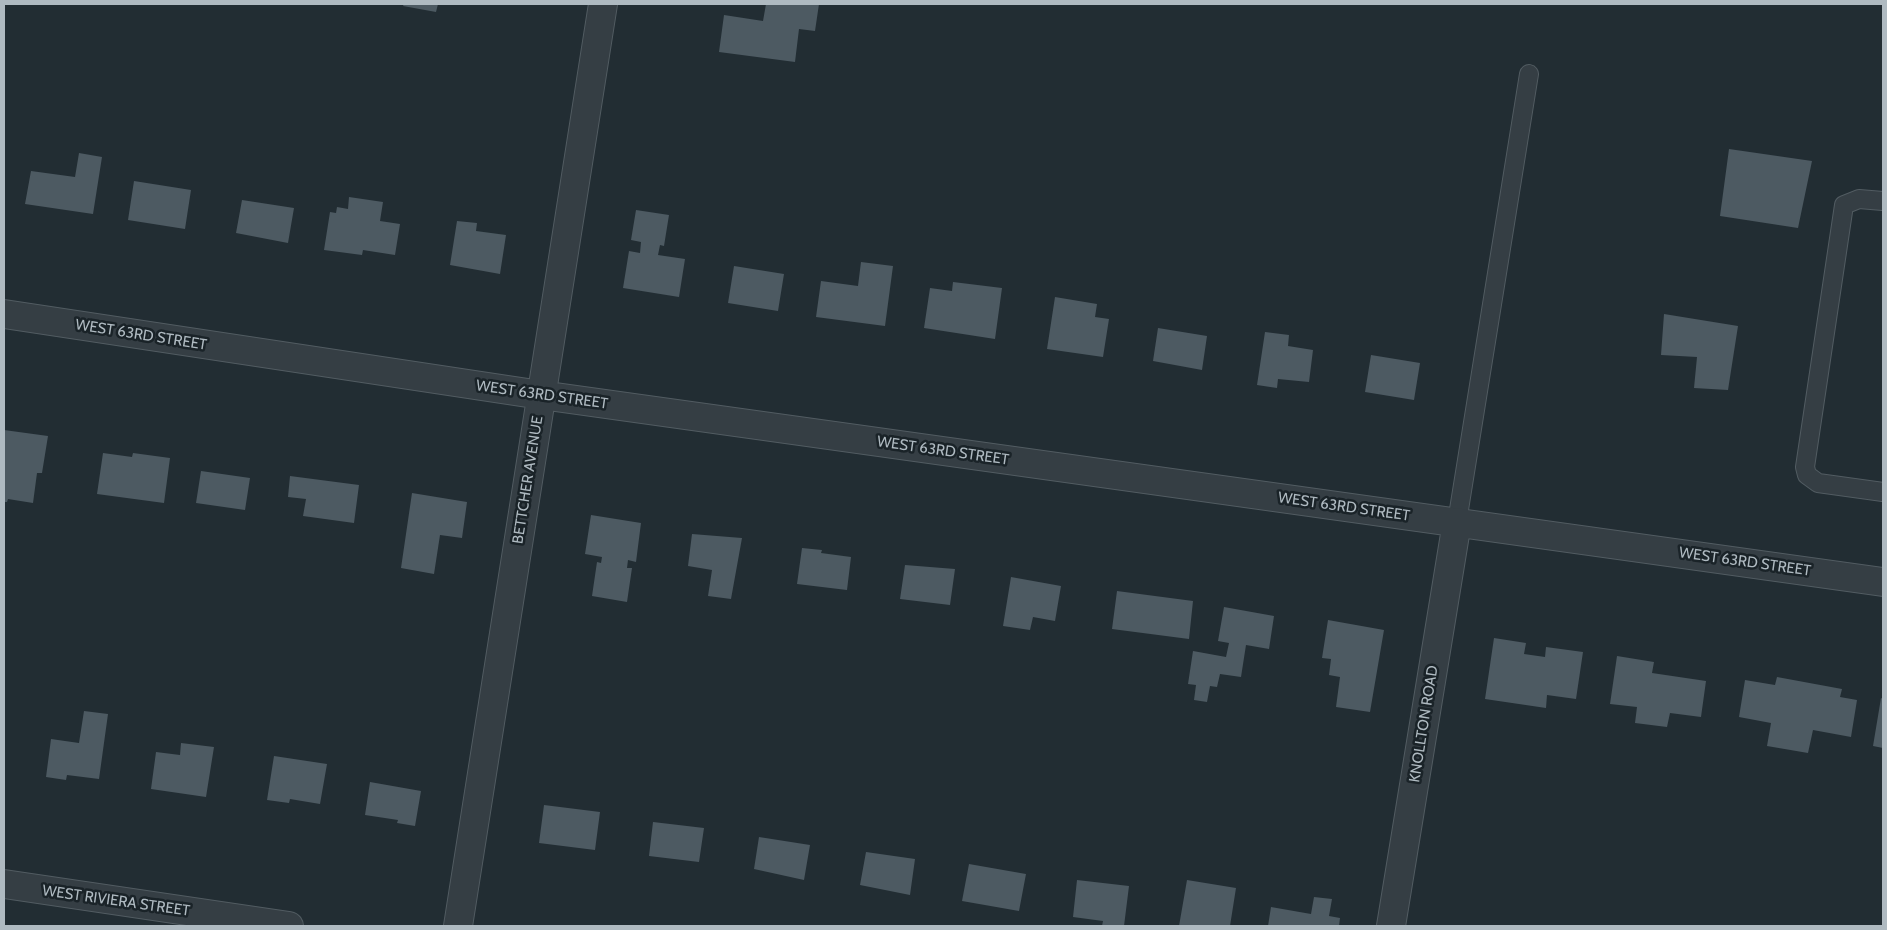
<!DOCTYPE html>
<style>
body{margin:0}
#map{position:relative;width:1887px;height:930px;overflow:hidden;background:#222d33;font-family:Cabin,sans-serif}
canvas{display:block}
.frame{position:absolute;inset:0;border:5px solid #afbac1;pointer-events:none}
</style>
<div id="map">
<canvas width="1887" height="930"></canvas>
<div class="frame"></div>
</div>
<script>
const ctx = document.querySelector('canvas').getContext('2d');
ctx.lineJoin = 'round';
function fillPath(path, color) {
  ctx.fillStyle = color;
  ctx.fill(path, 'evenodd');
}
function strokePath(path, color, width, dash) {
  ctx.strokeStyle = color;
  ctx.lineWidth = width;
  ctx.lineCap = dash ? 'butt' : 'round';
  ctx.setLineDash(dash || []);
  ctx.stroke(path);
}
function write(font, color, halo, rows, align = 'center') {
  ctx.font = font + ' Cabin,sans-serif';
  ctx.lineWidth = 5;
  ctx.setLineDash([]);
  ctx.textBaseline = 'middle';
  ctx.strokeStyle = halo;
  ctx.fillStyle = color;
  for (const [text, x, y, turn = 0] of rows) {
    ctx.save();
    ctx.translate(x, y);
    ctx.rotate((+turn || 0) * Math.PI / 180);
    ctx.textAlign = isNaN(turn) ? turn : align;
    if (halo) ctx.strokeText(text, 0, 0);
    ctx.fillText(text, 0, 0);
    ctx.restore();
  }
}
const building = new Path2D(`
 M404 4H438L436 12 403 6Z
 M766 4H819L815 31 799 29 795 62 719 52 724 15 763 21Z
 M1729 149 1812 161 1798 228 1720 216Z
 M79 153 102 157 93 214 25 204 31 171 75 177Z
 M134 181 191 190 185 229 128 220Z
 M349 197 383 202 380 221 400 224 395 255 363 250 362 255 324 250 330 212 336 213 337 207 348 209Z
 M242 200 294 208 288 243 236 233Z
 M636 210 669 215 664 246 660 245 658 255 685 259 679 297 623 288 629 251 640 253 641 242 631 240Z
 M457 221 477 223 476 231 506 235 500 274 450 265Z
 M861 262 893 266 885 326 816 317 821 281 858 286Z
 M734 266 784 274 778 311 728 303Z
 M953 282 1002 288 995 339 924 328 930 288 952 291Z
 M1055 297 1097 304 1095 317 1109 319 1103 357 1047 349Z
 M1664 314 1738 326 1728 390 1694 388 1697 357 1661 355Z
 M1158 328 1207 336 1202 370 1153 361Z
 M1265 332 1289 335 1288 346 1313 350 1309 382 1278 379 1277 388 1257 385Z
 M1371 355 1420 363 1414 400 1365 392Z
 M4 430 48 436 42 473H37L33 503 8 499 7 502H4Z
 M103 453 132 457 133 453 170 458 164 503 97 494Z
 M201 471 250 478 245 510 196 503Z
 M290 476 359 485 354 523 303 516 306 499 288 497Z
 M412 493 467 502 462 538 440 535 434 574 401 568Z
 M591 515 641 523 636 562 628 560 627 568H632L627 602 592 596 597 562 601 563 602 557 585 554Z
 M692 534 742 538 731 599 708 596 712 570 688 566Z
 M802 548 822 550 821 553 851 557 847 590 797 584Z
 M905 565 955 569 950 605 900 599Z
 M1011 577 1061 586 1055 621 1033 617 1030 630 1003 626Z
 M1117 591 1193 601 1189 639 1112 629Z
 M1224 607 1274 616 1269 649 1246 645 1241 677 1220 674 1217 687 1210 686 1207 702 1194 700 1196 685 1188 684 1193 651 1226 657 1229 643 1218 641Z
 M1328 620 1384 630 1370 712 1336 707 1340 677 1329 675 1331 659 1322 658Z
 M1494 638 1526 643 1524 654 1545 657 1546 647 1583 652 1576 699 1547 695 1546 708 1485 699Z
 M1617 656 1654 662 1652 673 1706 681 1701 717 1670 713 1667 727 1635 723 1637 707 1610 704Z
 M1777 677 1842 689 1840 697 1857 700 1851 737 1813 730 1808 753 1767 746 1771 723 1739 717 1745 680 1775 685Z
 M1881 698 1883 699V748L1873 746Z
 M84 711 108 714 99 779 67 775 66 780 46 777 51 739 79 743Z
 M181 743 214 747 206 797 151 789 156 752 180 755Z
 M274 756 327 764 320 804 290 799 289 803 267 800Z
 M370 782 421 791 415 826 397 823 398 820 365 815Z
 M544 805 600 812 595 850 539 843Z
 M653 822 704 828 699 862 649 856Z
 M759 837 810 845 804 880 754 869Z
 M866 852 915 859 910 895 860 885Z
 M969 864 1026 874 1019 911 962 901Z
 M1077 880 1129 886 1124 926H1102L1103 921 1073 917Z
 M1187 880 1236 888 1230 926H1179Z
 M1314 897 1332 899 1329 916 1340 918 1339 926H1268L1271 907 1311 914Z`);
const lane = new Path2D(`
 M1883 201 1859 199 1844 205 1805 467 1807 475 1818 483 1883 492
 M1457 522 1529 74`);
const street = new Path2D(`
 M4 314 541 395 1883 582
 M4 884 289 926
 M458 926 603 4
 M1391 926 1457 522`);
const streetNames = [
 ["WEST 63RD STREET",141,335,9],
 ["WEST 63RD STREET",542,395,8],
 ["WEST 63RD STREET",943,451,8],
 ["BETTCHER AVENUE",528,480,-81],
 ["WEST 63RD STREET",1344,507,8],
 ["WEST 63RD STREET",1745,562,8],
 ["KNOLLTON ROAD",1424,724,-81],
 ["WEST RIVIERA STREET",116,901,8]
];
fillPath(building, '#4d5a62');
strokePath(lane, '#525c62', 20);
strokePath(street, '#525c62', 30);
strokePath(lane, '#353e44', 18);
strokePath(street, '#353e44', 28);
write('15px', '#afbac1', '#1a2328', streetNames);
</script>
